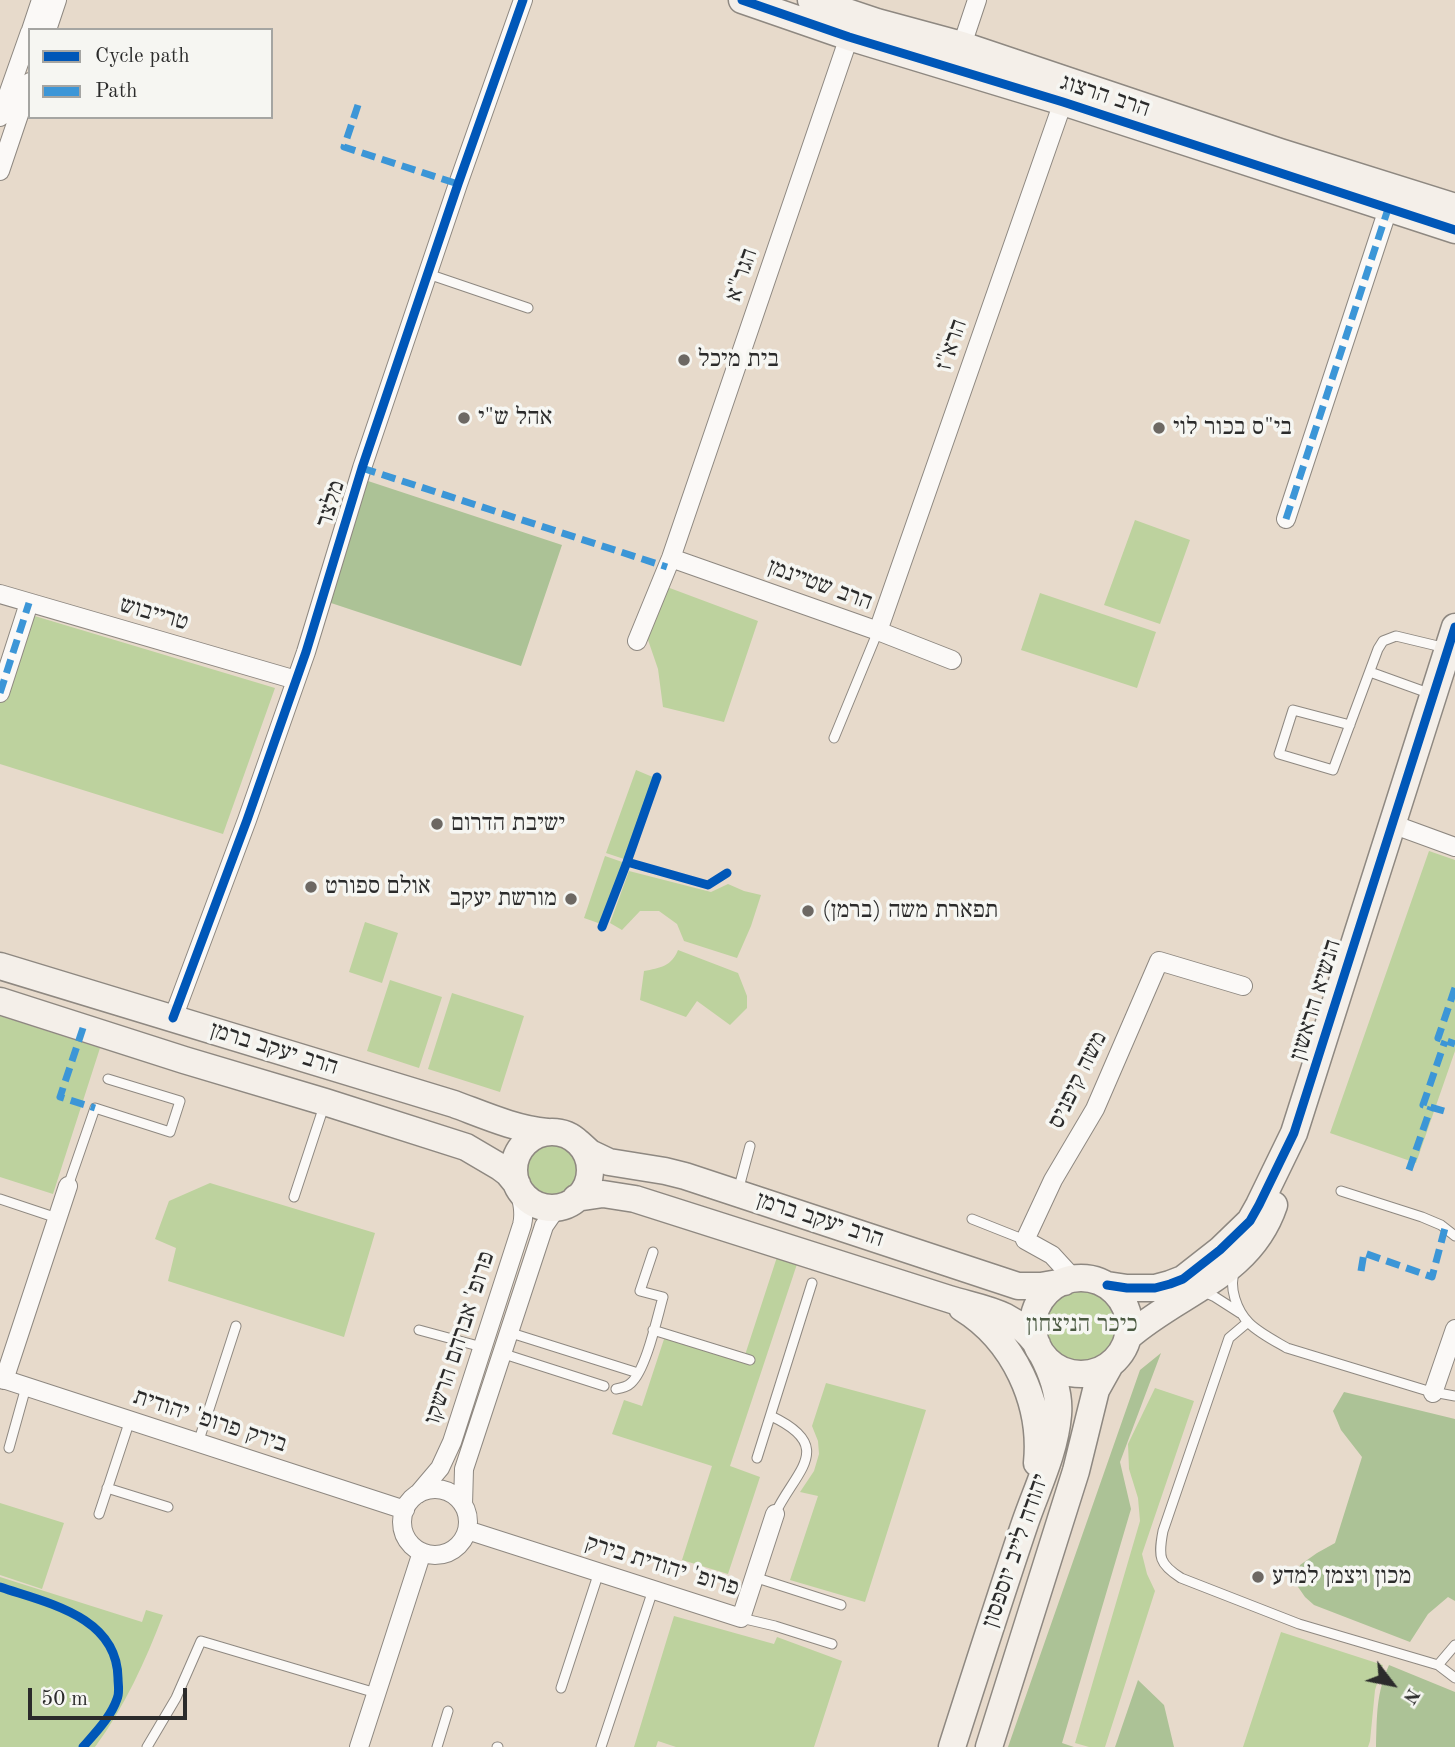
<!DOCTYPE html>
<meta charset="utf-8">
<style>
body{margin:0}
#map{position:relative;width:1455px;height:1747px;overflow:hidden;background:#e7dacb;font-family:"Old Standard TT",serif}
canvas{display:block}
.legend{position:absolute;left:28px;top:28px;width:245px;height:91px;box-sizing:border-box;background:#f6f6f2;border:2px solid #a5a5a2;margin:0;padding:9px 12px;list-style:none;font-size:21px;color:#2b2b2b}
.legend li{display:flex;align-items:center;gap:14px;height:35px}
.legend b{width:35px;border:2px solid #a5a5a2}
.north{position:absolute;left:1357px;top:1649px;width:70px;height:70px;-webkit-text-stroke:5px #f6f6f2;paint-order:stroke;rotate:122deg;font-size:19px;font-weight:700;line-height:28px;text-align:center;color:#2b2b2b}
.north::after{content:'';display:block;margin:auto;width:24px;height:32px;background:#2b2b2b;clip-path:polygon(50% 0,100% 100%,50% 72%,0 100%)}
.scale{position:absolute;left:28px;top:1688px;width:159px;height:32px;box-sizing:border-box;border:4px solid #2b2b2b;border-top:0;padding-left:9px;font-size:21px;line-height:24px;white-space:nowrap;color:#2b2b2b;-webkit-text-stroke:5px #f6f6f2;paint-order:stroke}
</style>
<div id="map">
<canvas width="1455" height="1747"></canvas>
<ul class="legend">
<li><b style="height:9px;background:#0057b8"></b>Cycle path</li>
<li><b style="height:9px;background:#3c96d7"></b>Path</li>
</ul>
<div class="north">N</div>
<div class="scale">50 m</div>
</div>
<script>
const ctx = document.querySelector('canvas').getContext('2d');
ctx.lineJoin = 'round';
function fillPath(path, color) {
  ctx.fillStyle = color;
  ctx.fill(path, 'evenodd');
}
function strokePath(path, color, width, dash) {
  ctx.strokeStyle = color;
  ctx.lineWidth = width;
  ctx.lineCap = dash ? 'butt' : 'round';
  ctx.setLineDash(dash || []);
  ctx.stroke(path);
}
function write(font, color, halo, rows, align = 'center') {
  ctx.font = font + ' "Old Standard TT","Frank Ruhl Libre",serif';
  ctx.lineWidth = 7;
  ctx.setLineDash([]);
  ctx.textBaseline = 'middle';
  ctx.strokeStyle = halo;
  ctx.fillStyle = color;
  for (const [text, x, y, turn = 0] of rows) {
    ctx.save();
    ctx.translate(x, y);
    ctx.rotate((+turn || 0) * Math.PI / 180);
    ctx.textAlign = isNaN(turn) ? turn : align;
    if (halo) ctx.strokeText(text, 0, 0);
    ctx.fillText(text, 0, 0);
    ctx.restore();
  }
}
const green = new Path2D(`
 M1135 520 1190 540 1160 624 1104 605Z
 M667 587 758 621 724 722 663 707 658 669 647 637Z
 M1040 593 1156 632 1137 688 1021 650Z
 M18 611 275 688 223 834 0 764V665Z
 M636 770 655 778 627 860 606 853Z
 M1429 851 1455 860V1051L1416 1163 1330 1133Z
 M605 856 625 863 601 924 584 918Z
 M629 871 711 892 728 884 744 891 761 895 751 926 737 958 684 941 677 924 659 911H640L622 930 610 923Z
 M365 922 398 933 382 983 349 972Z
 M678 950 738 973 747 996V1008L730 1025 697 1001 686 1017 640 1000 644 971C660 968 672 966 678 950Z
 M390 980 442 997 419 1068 367 1051Z
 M452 993 524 1016 500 1092 428 1069Z
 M0 1016 100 1048 53 1194 0 1177Z
 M519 1170a31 31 0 1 1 62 0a31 31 0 1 1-62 0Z
 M210 1183 375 1233 344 1337 168 1281 176 1248 155 1239 169 1201Z
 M777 1257 797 1264 730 1466 760 1477 728 1574 682 1560 712 1466 612 1434 624 1400 642 1406 667 1330 745 1355Z
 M1044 1325a38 38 0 1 1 76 0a38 38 0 1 1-76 0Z
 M826 1383 926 1410 865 1602 790 1580 818 1496 800 1492 814 1471 819 1454 818 1441 812 1426Z
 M1155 1388 1194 1401 1142 1554 1147 1574 1155 1591 1105 1747H1089L1075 1743 1140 1521 1138 1498 1129 1469 1128 1444Z
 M0 1503 64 1523 42 1589 0 1575Z
 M0 1577 142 1622 146 1610 163 1615C145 1662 125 1706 95 1747H0Z
 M674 1616 774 1644 777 1637 842 1661 814 1747H676L658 1741 656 1747H634Z
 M1281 1632 1383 1665 1375 1690 1370 1741 1368 1747H1243Z`);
const forest = new Path2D(`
 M368 481 562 545 521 666 328 602Z
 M1161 1353 1120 1462 1131 1509 1062 1743 1074 1747H1008L1140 1370Z
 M1344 1392 1455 1419V1601L1448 1597 1428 1614 1410 1642 1314 1605 1305 1597 1296 1584 1300 1565 1317 1553 1335 1543 1362 1457 1341 1430 1333 1411Z
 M1389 1665 1455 1692V1747H1376C1377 1717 1376 1693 1389 1665Z
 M1138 1680 1164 1705 1174 1747H1115Z`);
const lane = new Path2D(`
 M428 274 528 308
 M1370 672 1431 694
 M1350 725 1293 710 1279 754 1333 770 1378 649 1383 641 1396 636 1446 648
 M834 738 878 631
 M68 1186 95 1108 170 1132 180 1101 108 1079
 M738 1191 750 1146
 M1341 1191 1422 1217 1441 1225 1455 1236
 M294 1197 324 1106
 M0 1199 57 1218
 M972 1219 1025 1240
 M1235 1270C1228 1287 1237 1311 1249 1323 1259 1333 1275 1341 1287 1348L1428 1391 1455 1396
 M1204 1292 1215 1297 1240 1313
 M1248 1322 1229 1338 1163 1531C1158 1557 1159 1564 1181 1578L1299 1624 1438 1665 1455 1645
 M419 1330 482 1347
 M653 1330 750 1360
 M508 1332 638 1373
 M501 1353 604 1386
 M616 1389C622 1388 627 1387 631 1383 646 1370 657 1318 663 1297L640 1291 653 1252
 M771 1416C837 1447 795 1471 775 1514
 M198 1443 236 1326
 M9 1448 26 1387
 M757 1458 812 1283
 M107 1488 168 1507
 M99 1514 130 1420
 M754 1577 841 1605
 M741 1618 775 1626 832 1644
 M1438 1665 1455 1678
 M561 1688 599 1572
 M147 1747 176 1698 201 1641 376 1693
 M437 1747 448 1711
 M497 1747H498
 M601 1747 653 1590`);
const street = new Path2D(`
 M31 30 41 0
 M47 30 57 0
 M954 48 962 45 977 0
 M0 117 30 32
 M0 171 30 82
 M1286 519 1388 209
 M671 558 878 631 952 660
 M0 594 296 680
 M878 631 1063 102 1059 94
 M637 641 671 558 849 37 858 32
 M0 693 29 603
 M1392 824 1455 847
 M173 1018 247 820 306 652 362 468 458 184 523 0
 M1074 1279 1052 1255 1025 1240 1053 1180 1095 1109 1159 961 1243 986
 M0 1378 405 1510
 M4 1380 68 1186
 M1433 1393 1455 1329
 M402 1522a33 33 0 1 1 66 0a33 33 0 1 1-66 0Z
 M418 1494 440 1468 452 1442 522 1225C525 1213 522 1201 519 1189
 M463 1505 464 1469 544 1226 553 1213 561 1206
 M467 1530 741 1618 775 1514
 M359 1747 422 1552`);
const secondary = new Path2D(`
 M742 0 849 37 1063 102 1455 230
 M811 0 877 22 962 45 1280 152 1455 207
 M0 966 454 1104C484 1115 515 1129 547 1132
 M0 1001 184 1060 325 1102 466 1147 500 1167 508 1173 517 1184
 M514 1170a38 38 0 1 1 76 0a38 38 0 1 1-76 0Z
 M579 1143 590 1153 609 1162 665 1171 685 1176 1018 1286H1041L1064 1282
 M576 1198 603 1194 635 1199 949 1299C986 1310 1012 1311 1037 1344
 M1033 1326a48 48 0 1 1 96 0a48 48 0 1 1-96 0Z
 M1107 1285 1127 1288H1155L1170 1284 1183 1279 1220 1250 1250 1221 1259 1205 1294 1133 1455 627
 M962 1308C1014 1340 1043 1403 1037 1463
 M1128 1337C1179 1292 1250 1276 1274 1205
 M952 1747C976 1672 1000 1597 1025 1523 1037 1488 1055 1452 1058 1415 1060 1393 1052 1373 1042 1354
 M989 1747 1076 1471 1096 1390 1110 1365`);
const quiet = new Path2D(`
 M358 105 344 147 458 184
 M362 468 667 567
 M1286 519 1388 209
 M0 693 29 603
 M1455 988 1438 1038 1455 1044
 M83 1028 60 1097 95 1108
 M1444 1111 1423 1105 1445 1041
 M1409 1170 1431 1107
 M1361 1271 1364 1253 1432 1277 1445 1228`);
const cycleway = new Path2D(`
 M742 0 849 37 1063 102 1455 230
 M627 862 708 885 727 873
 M602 927 627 862 657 777
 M173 1018 247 820 306 652 362 468 458 184 523 0
 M1107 1285 1127 1288H1155L1170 1284 1183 1279 1220 1250 1250 1221 1259 1205 1294 1133 1455 627
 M0 1587C47 1603 117 1616 118 1678 118 1685 120 1693 117 1699 111 1717 95 1733 83 1747`);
const markers = [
 [684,360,7,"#6d6863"],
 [464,418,7,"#6d6863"],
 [1159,428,7,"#6d6863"],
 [437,824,7,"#6d6863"],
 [311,887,7,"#6d6863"],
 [571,899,7,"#6d6863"],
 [808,911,7,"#6d6863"],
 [1258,1577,7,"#6d6863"]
];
const streetNames = [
 ["הרב הרצוג",1105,96,18],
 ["הגר\"א",742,275,-71],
 ["הרא\"ז",952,345,-71],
 ["מלצר",331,504,-73],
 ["הרב שטיינמן",820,585,20],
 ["טרייבוש",154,614,16],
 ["הנשיא הראשון",1316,1000,-73],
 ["הרב יעקב ברמן",274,1049,17],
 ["משה קיפניס",1078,1080,-64],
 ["הרב יעקב ברמן",820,1220,18],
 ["פרופ' אברהם הרשקו",460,1338,-72],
 ["בירק פרופ' יהודית",210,1421,18],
 ["יהודה לייב יוספסון",1016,1551,-71],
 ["פרופ' יהודית בירק",662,1566,17]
];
const poiNames = [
 ["בית מיכל",698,360],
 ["אהל ש\"י",478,418],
 ["בי\"ס בכור לוי",1173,428],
 ["ישיבת הדרום",451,824],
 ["אולם ספורט",325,887],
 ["מורשת יעקב",557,899,"right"],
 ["תפארת משה (ברמן)",822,911],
 ["מכון ויצמן למדע",1272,1577]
];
const parkNames = [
 ["כיכר הניצחון",1082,1325]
];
fillPath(green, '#bdd29e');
fillPath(forest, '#acc296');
strokePath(lane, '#8e8881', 11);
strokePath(street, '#8e8881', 20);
strokePath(secondary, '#8e8881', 29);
strokePath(lane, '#fbf9f7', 9);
strokePath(street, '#fbf9f7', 18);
strokePath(secondary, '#f4efe9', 26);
strokePath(quiet, '#3c96d7', 7, [14, 7]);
strokePath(cycleway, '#0057b8', 9);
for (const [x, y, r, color] of markers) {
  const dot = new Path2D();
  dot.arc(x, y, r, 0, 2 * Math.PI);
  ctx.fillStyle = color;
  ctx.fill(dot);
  strokePath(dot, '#f6f6f2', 2.5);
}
write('24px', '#2b2b2b', '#f6f6f2', streetNames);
write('24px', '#2b2b2b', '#f6f6f2', poiNames, 'left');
write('24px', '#4c5b43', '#f6f6f2', parkNames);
</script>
